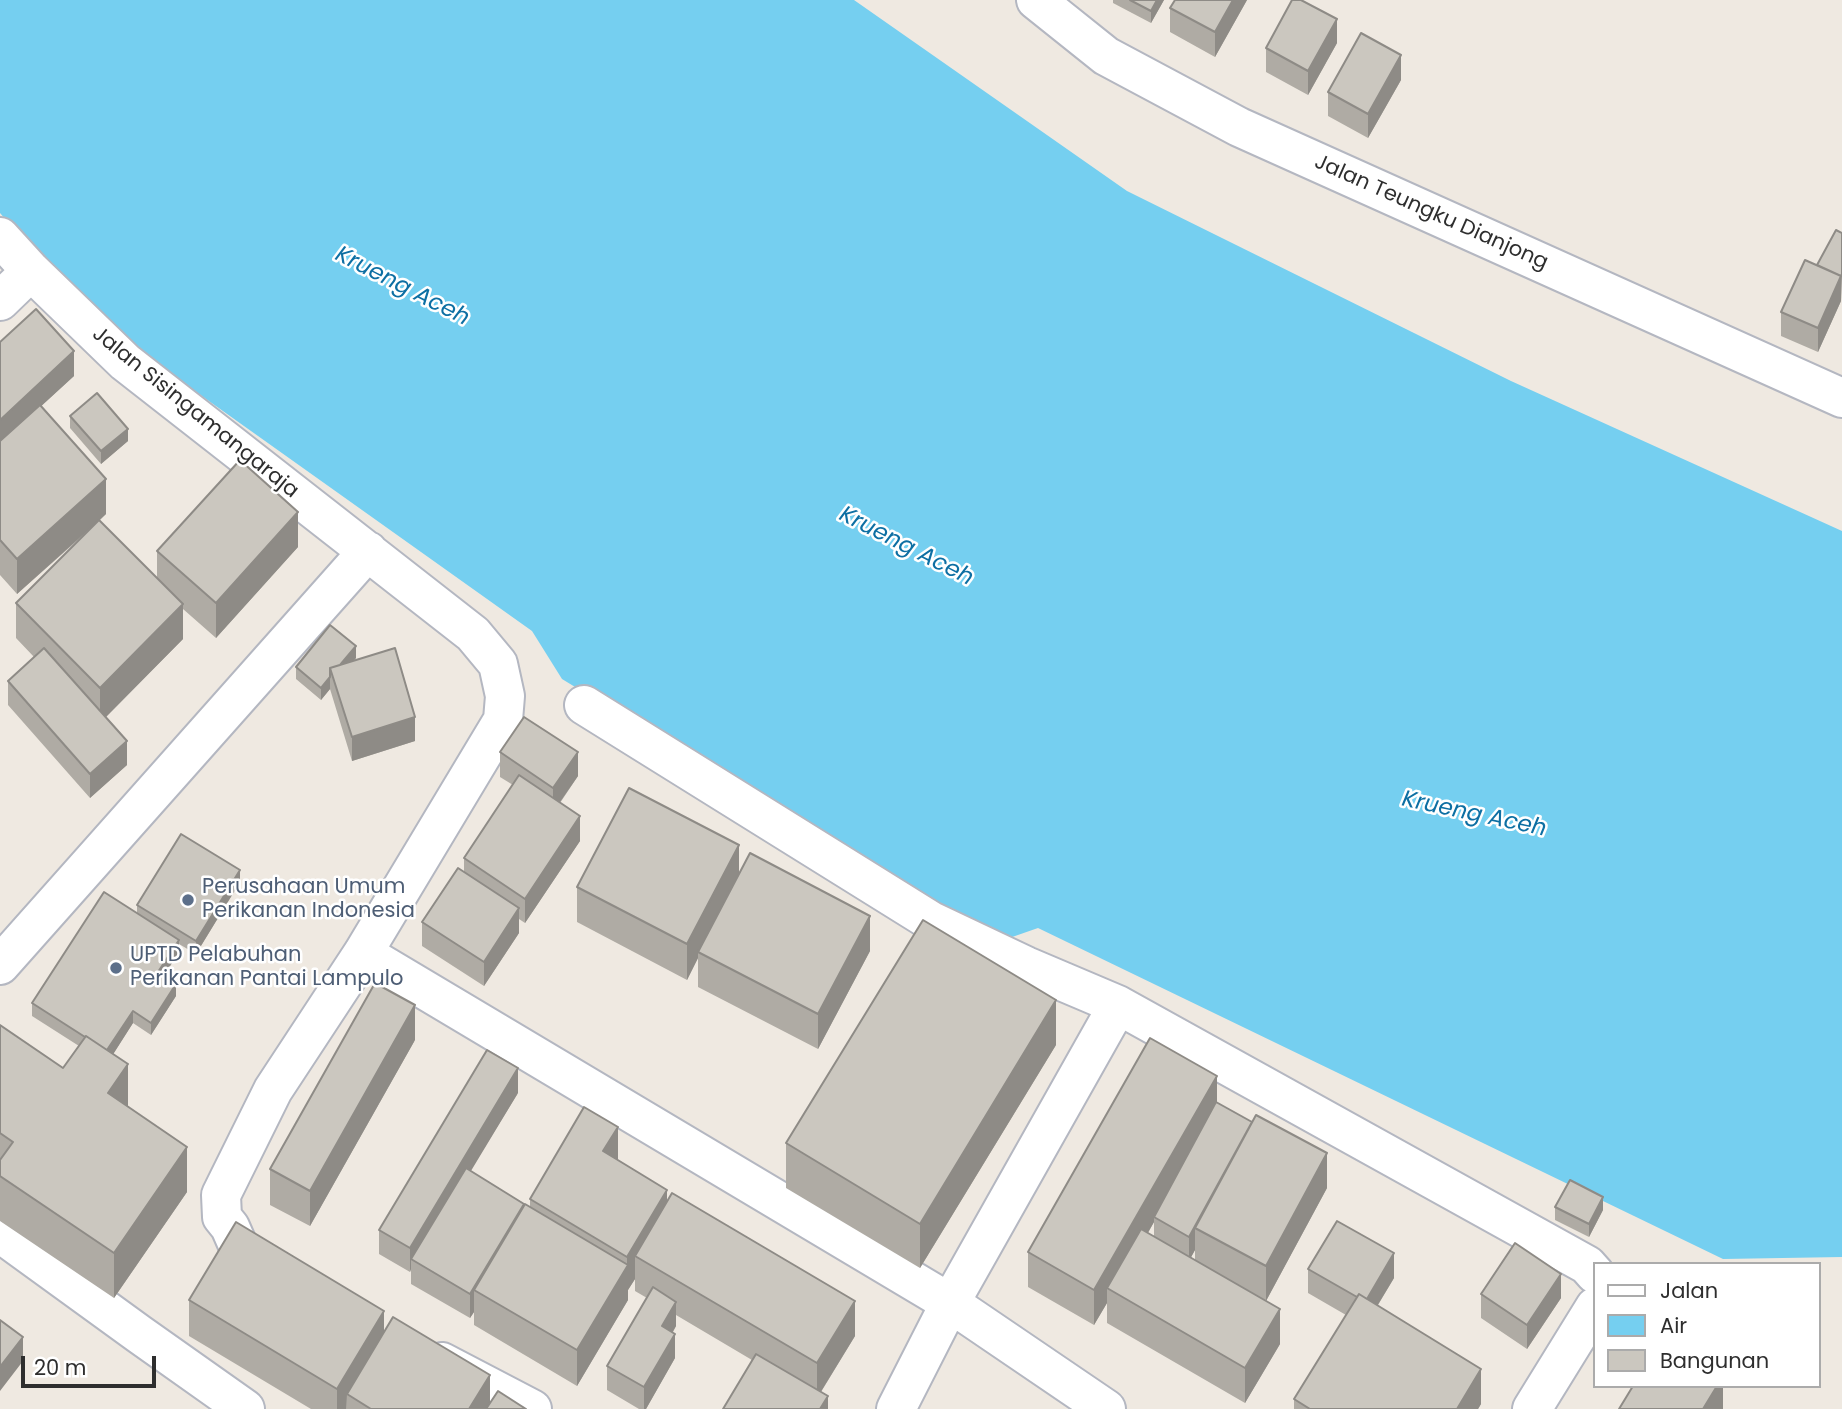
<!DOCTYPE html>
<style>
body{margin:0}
#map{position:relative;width:1842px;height:1409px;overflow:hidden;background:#efe9e1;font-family:Poppins,sans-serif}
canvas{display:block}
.legend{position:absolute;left:1593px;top:1262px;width:228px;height:126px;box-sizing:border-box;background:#fff;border:2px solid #ababab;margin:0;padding:9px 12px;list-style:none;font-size:21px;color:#2e2e2e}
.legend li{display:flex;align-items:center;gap:14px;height:35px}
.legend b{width:35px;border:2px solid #ababab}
.scale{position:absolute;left:21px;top:1356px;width:135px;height:32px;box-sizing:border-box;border:4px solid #2e2e2e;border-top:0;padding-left:9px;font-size:21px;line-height:24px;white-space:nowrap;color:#2e2e2e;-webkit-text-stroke:5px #fff;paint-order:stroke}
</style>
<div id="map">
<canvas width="1842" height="1409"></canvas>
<ul class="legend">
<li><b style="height:9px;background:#fff"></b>Jalan</li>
<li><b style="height:19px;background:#75cff0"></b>Air</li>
<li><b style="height:19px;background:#cbc7bf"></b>Bangunan</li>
</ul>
<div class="scale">20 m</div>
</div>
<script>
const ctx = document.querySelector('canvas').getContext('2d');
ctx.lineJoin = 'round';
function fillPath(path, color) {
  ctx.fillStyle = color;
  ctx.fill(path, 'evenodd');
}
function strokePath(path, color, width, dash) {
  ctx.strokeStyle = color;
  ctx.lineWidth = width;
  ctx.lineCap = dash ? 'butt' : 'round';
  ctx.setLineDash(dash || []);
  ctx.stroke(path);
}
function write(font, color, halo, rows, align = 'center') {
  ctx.font = font + ' Poppins,sans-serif';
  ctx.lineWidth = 5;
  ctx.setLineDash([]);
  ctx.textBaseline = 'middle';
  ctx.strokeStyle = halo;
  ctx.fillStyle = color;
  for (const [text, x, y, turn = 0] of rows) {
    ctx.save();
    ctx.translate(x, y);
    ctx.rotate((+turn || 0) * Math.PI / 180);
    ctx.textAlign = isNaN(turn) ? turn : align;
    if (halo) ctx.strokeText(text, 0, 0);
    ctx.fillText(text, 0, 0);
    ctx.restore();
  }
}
const water = new Path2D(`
 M0 0H854L1127 191 1511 381 1842 531V1257L1723 1259 1038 928 995 943 562 679 532 631 88 315 0 213Z`);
const minor = new Path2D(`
 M0 237 31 271 125 362 473 634 498 664 505 696 503 720 363 953 273 1090 221 1195 222 1217 230 1227 244 1259 262 1268
 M0 301 31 271
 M584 705 931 921 1026 966 1118 1005
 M363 953 950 1303 1106 1409
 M0 965 368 551
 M0 1233 139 1334 245 1409
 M442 1362 532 1409
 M896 1409 950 1303 1118 1005 1587 1265 1595 1274
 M1532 1409 1595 1307`);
const tertiary = new Path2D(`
 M1036 0 1106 56 1239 127 1842 398`);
const wall = new Path2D(`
 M1113 0H1164L1151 23 1113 3Z
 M1247 0 1215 57 1170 32V8Z
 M1337 43 1308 95 1266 72V48Z
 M1401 80 1368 138 1328 116V92Z
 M1842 233 1841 301 1818 352 1781 336V312Z
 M0 342 74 376 41 406 106 514 99 521 157 579V551L298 547 216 638 183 609V639L106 717 127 765 90 798 8 705V681L34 657 16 638V603L87 532 17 594 0 575Z
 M70 416 128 441 101 464 70 428Z
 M356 658 353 661 415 741 352 761 330 689 321 700 296 679V667Z
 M500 752 578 776 560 803 580 841 525 923 519 919V933L484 986 422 946V922L464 872V858L513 785 500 777Z
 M739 873 870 951 818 1049 698 987V958L687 980 577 922V887Z
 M240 882 196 954 179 944V952L164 976 176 996 151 1035 133 1023 113 1054 128 1106 187 1192 114 1298 0 1221V1025L63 1068 79 1046 32 1016V1003L137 913V905Z
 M415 1040 310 1226 270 1205V1169Z
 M1056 1045 920 1268 786 1188V1143Z
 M518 1093 470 1171 530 1207V1199L618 1160 667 1201 855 1336 821 1392 828 1409 752 1360 676 1315V1326L673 1332 675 1358 646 1409H639L607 1390V1366L647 1298 635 1291V1279L628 1290V1300L577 1386 474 1325V1312L470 1318 411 1284V1269L410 1272 379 1254V1230Z
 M1217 1103 1327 1188 1266 1301 1280 1344 1245 1403 1107 1323V1303L1094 1325 1028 1287V1252ZM1154 1222V1236L1148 1233ZM1195 1250V1260L1191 1257Z
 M1555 1207 1603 1210 1589 1237 1555 1220Z
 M1308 1269 1394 1278 1378 1305 1481 1404 1478 1409H1294V1399L1346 1315 1308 1293Z
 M1481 1294 1561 1298 1527 1349 1481 1318Z
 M189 1300 384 1332 490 1403 526 1409H311L189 1336Z`);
const shadedWall = new Path2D(`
 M1157 0H1164L1151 23V11Z
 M1233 0H1247L1215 57V32Z
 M1337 19V43L1308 95V71Z
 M1401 55V80L1368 138V114Z
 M1842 274 1841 301 1818 352V328Z
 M74 351V376L0 444V420Z
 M128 429V441L101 464V451Z
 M106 479V514L17 594V559Z
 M298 512V547L216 638V603Z
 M183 604V639L100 723V688Z
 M356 646V658L335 683 332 674Z
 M330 677V689L321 700V688Z
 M415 717V741L352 761V737Z
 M127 741V765L90 798V774Z
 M578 752V776L553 812V788Z
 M580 816V841L525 923V899Z
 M739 845V880L698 952V958L687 980V944Z
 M240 870V882L196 954V941Z
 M519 908V933L484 986V962Z
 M870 916V951L818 1049V1014Z
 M179 940V952L158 984V972Z
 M176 984V996L151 1035V1023Z
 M1056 1000V1045L920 1268V1224Z
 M415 1005V1040L310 1226V1191Z
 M133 1011V1023L107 1064V1051Z
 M128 1064V1109L108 1093Z
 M518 1068V1093L416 1262 411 1259V1269L410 1272V1248Z
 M1217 1076V1111L1154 1217V1222L1114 1291 1107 1288V1303L1094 1325V1290Z
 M1252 1122 1195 1228V1250L1189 1261V1237Z
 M618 1127V1162L603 1151Z
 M187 1147V1192L114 1298V1253Z
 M1327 1153V1188L1266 1301V1266Z
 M667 1190V1225L635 1256V1279L628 1290V1300L577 1386V1350L627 1267V1257Z
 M1603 1197V1210L1589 1237V1224Z
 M524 1204 474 1290V1312L470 1318V1294Z
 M1394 1253V1278L1365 1326V1302Z
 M1561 1274V1298L1527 1349V1325Z
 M855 1301V1336L817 1398V1363Z
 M676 1302V1326L662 1350V1326Z
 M1280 1309V1344L1245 1403V1368Z
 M384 1311V1346L347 1394 346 1409H337V1389Z
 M675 1334V1358L646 1409H644V1387Z
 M23 1337V1361L0 1391V1367Z
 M1481 1369V1404L1478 1409H1457Z
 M490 1375V1409H469Z
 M1717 1386H1723V1409H1703Z
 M828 1396V1409H820Z`);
const building = new Path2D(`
 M1130 0H1157L1151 11Z
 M1175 0H1233L1215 32 1170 8Z
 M1292 0H1301L1337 19 1308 71 1266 48Z
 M1361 33 1401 55 1368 114 1328 92Z
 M1836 230 1842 233V274L1841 276 1817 265Z
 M1805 260 1841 276 1818 328 1781 312Z
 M36 309 74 351 0 420V342Z
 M97 393 128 429 101 451 70 416Z
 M40 405 106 479 17 559 0 540V441Z
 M240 460 298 512 216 603 157 551Z
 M99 520 183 604 100 688 16 603Z
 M330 625 356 646 340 665 330 668V677L321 688 296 667Z
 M44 648 127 741 90 774 8 681Z
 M395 648 415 717 352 737 330 668Z
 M524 717 578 752 553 788 500 752Z
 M519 775 580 816 525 899 464 858Z
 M629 788 739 845 687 944 577 887Z
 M181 834 240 870 196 941 137 905Z
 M750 853 870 916 818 1014 698 952Z
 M458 868 519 908 484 962 422 922Z
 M104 892 179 940 158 972 176 984 151 1023 133 1011 107 1050 86 1036 85 1037 32 1003Z
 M923 920 1056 1000 920 1224 786 1143Z
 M375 983 415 1005 310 1191 270 1169Z
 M0 1025 63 1068 86 1036 128 1064 108 1093 187 1147 114 1253 0 1176V1160L13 1142 0 1133Z
 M1150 1038 1217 1076 1094 1290 1028 1252Z
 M487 1050 518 1068 410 1248 379 1230Z
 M1216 1102 1252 1122 1189 1237 1154 1217Z
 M584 1107 618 1127 603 1151 667 1190 627 1257 530 1199Z
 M1256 1115 1327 1153 1266 1266 1195 1228Z
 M466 1168 524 1204 470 1294 411 1259Z
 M1570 1180 1603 1197 1589 1224 1555 1207Z
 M672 1193 855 1301 817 1363 635 1256Z
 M525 1204 628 1265 577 1350 474 1290Z
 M1337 1221 1394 1253 1367 1299 1359 1294 1357 1297 1308 1269Z
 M236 1222 384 1311 337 1389 189 1300Z
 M1141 1229 1280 1309 1245 1368 1107 1288Z
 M1515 1243 1561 1274 1527 1325 1481 1294Z
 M653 1287 676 1302 662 1326 675 1334 644 1387 607 1366Z
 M1359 1294 1481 1369 1457 1409H1310L1294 1399Z
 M393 1317 490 1375 469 1409H371L347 1394Z
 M0 1320 23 1337 0 1367Z
 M756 1354 828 1396 820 1409H723Z
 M1633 1386H1717L1703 1409H1619Z
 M498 1391 526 1409H486Z`);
const markers = [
 [188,900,7,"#5c6f8a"],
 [116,968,7,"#5c6f8a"]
];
const streetNames = [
 ["Jalan Teungku Dianjong",1431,213,24],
 ["Jalan Sisingamangaraja",195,413,39]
];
const serviceNames = [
 ["Perusahaan Umum",202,888],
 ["Perikanan Indonesia",202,912],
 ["UPTD Pelabuhan",130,956],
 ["Perikanan Pantai Lampulo",130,980]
];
const waterNames = [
 ["Krueng Aceh",402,287,27],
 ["Krueng Aceh",906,547,27],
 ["Krueng Aceh",1474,815,12]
];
fillPath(water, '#75cff0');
strokePath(minor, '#b4b7c1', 42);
strokePath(tertiary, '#b4b7c1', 42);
strokePath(minor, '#fff', 38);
strokePath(tertiary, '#fff', 38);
fillPath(wall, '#afaba4');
fillPath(shadedWall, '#8e8b86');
fillPath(building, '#cbc7bf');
strokePath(building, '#8e8b86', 2);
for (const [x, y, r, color] of markers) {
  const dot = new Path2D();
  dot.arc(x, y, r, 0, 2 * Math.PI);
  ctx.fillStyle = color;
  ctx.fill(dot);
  strokePath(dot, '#fff', 2.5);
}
write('21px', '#2e2e2e', '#fff', streetNames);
write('21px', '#4e5e75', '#fff', serviceNames, 'left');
write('italic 23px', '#0d6fa3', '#fff', waterNames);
</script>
